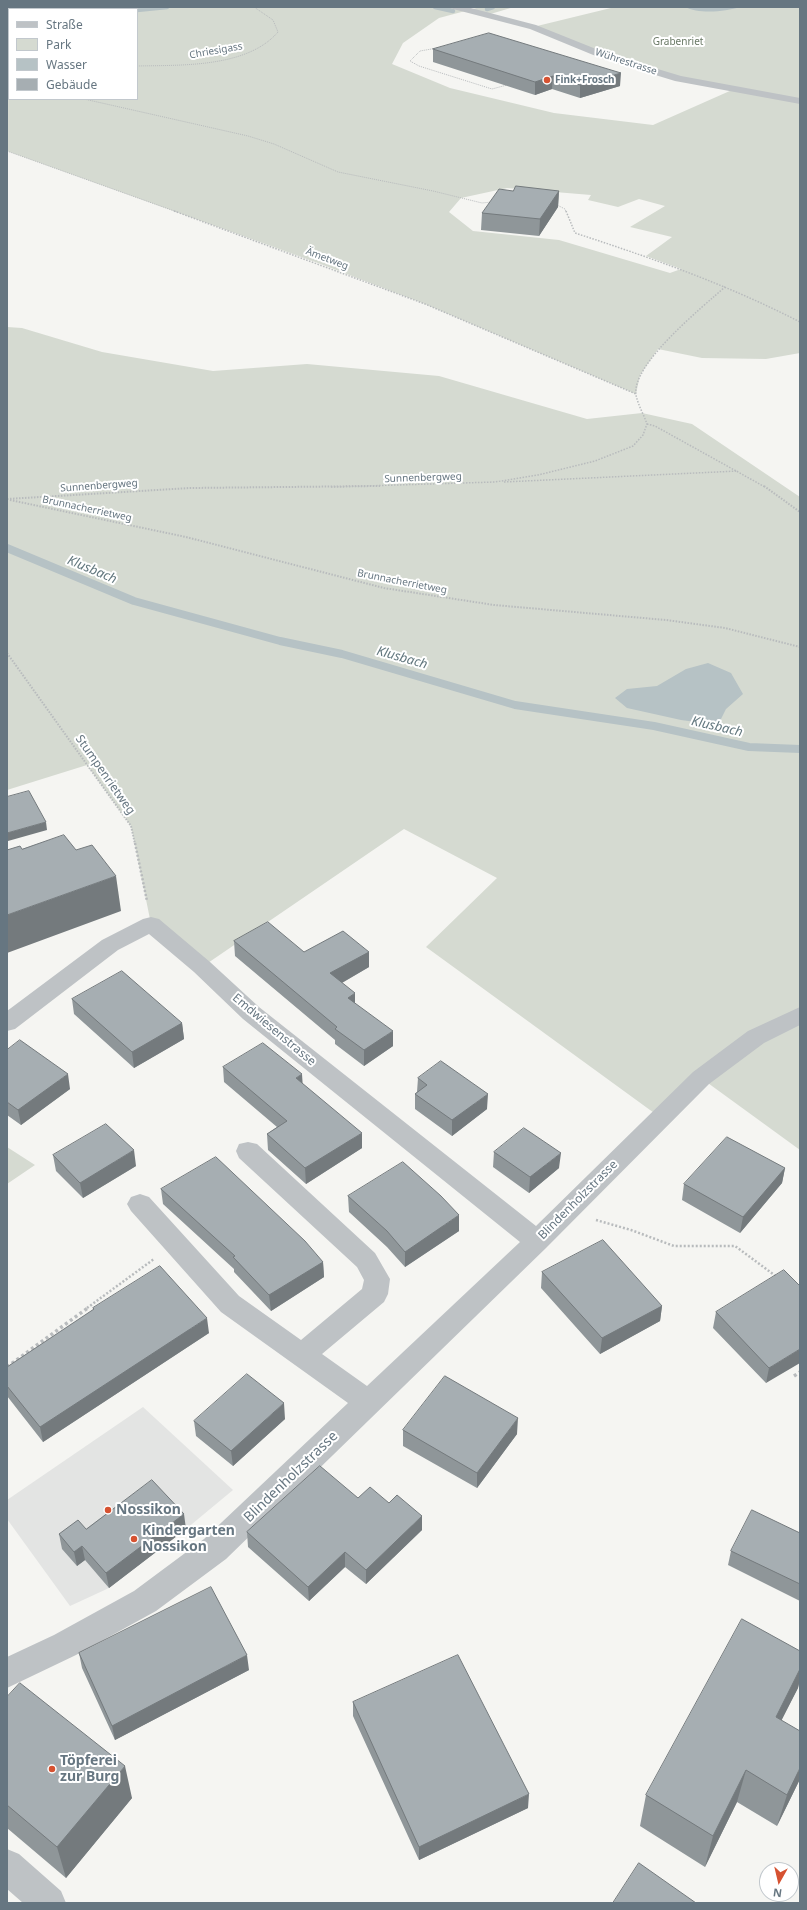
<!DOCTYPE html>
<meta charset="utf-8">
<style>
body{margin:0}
#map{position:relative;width:807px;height:1910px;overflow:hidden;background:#f5f5f2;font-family:"Noto Sans",sans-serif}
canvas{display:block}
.frame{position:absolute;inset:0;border:8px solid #667681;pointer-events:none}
.legend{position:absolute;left:8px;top:8px;width:130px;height:92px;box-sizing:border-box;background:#fff;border:1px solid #c2c8cd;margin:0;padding:5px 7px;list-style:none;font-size:12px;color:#667681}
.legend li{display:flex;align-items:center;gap:8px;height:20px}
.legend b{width:20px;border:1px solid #c2c8cd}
.north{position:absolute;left:759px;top:1862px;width:40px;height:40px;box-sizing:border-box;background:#fff;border:1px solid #c2c8cd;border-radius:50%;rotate:188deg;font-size:11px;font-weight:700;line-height:16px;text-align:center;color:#667681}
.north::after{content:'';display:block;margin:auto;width:14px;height:18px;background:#d65231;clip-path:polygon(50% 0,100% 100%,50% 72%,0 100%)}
</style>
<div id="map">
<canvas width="807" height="1910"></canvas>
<div class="frame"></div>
<ul class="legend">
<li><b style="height:5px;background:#bec2c5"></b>Straße</li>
<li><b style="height:11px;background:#d5dad1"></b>Park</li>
<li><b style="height:11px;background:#b6c2c5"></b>Wasser</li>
<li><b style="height:11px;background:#a6aeb2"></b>Gebäude</li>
</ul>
<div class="north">N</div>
</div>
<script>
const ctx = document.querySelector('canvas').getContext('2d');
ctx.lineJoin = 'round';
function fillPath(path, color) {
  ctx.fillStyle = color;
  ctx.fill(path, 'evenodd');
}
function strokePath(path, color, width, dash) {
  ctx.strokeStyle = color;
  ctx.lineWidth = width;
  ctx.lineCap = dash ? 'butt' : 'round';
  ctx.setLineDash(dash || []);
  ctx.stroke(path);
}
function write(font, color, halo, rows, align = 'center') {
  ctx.font = font + ' "Noto Sans",sans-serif';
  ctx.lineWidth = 4;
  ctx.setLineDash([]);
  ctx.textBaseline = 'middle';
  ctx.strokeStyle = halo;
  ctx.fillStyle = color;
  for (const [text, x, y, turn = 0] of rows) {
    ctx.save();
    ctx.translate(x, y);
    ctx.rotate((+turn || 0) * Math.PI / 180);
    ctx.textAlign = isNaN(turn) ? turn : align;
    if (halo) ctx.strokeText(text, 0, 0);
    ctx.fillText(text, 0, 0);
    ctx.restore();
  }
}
const built = new Path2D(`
 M143 1407 233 1490 186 1529 109 1588 70 1606 7 1519V1500Z`);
const green = new Path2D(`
 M7 7H456L469 10 480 7H514L487 15 469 10 439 18 403 43 392 64 450 88 500 100 554 113 653 125 732 90 632 65 533 27 615 7H800V353L766 359 702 358 658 349 640 375 636 394 425 304 318 263 7 151ZM9 9H137V99H9ZM507 188 591 195 588 200 618 207 639 199 665 206 630 227 672 237 646 256 681 269 670 273 559 240 473 231 449 212 461 198Z
 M7 327 22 328 102 352 213 371 307 364 439 376 587 419 642 413 692 424 800 497V1150L701 1078 661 1118 426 947 497 878 404 829 202 967 151 924 131 826 87 765 7 790Z
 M7 1147 35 1165 7 1184Z`);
const water = new Path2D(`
 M685 7H740C725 12 698 14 685 7Z
 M708 663 731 673 743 694 726 709 718 725 681 720 627 708 615 698 627 689 657 686 686 669Z`);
const streamFar1 = new Path2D(`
 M435 7 453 11
 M487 9 493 7
 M137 10 167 7
 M7 26H9`);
const stream = new Path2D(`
 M7 548 134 601 280 641 342 654 515 705 654 726 749 747 800 749`);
const pathFar4 = new Path2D(`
 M443 47 420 51 410 61 419 66 492 89 507 85
 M7 65H9
 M137 66C181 65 247 68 278 32L273 20 254 7
 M7 87H9
 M84 99 248 136 274 144 338 172 433 191 482 203 492 202
 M7 151 177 212
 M555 204 565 209 566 212`);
const pathFar3 = new Path2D(`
 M174 211 425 304 636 394
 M566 211 575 233C652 258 728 285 800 322
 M647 424 655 426 765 487
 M504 482 738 471
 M331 487 495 482 538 475 595 461 633 446 643 435 647 424C644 415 638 405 636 395 631 364 704 306 726 286`);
const pathFar2 = new Path2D(`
 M764 486 800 512
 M7 499 190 488 380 486
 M10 500 186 537 384 588 494 605 666 620 725 628 800 647
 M7 653 131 826 135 844`);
const pathFar1 = new Path2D(`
 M135 843 147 901
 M596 1220 631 1230 674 1246H735L777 1277
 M87 1308 154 1259`);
const path = new Path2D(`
 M7 1367 89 1307
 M794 1376 800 1372`);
const minor = new Path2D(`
 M451 7H467L536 25 611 55 681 76 800 98V104L675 81 603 59 530 29 453 9Z
 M151 917 159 919 210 962 259 1007 536 1226 693 1072 748 1031 800 1007V1025L764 1043 709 1084 546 1248 226 1559 156 1611 76 1655 7 1688V1657L54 1635 134 1591 204 1539 348 1403 221 1312 131 1211 127 1204 131 1197 140 1194 149 1197 239 1296 301 1340 362 1289 364 1280 357 1267 239 1158 236 1151 239 1144 248 1142 257 1144 375 1253 390 1279 388 1294 384 1302 322 1354 367 1386 520 1242 243 1019 194 972 149 934 118 950 15 1029 7 1031V1011L102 940 143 919Z
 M7 1849 19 1854 61 1891 66 1903H23L7 1889Z`);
const wall = new Path2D(`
 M433 49 620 86 580 98 552 89 535 95 433 62Z
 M513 191H559L558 207 539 236 481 230 482 213Z
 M234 941 304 952H369V967L342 983 355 1003 393 1046 364 1066 335 1044V1040L235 956Z
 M72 999 182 1023 184 1039 134 1068 74 1014Z
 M7 1050 70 1089 21 1125 7 1115Z
 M223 1067 302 1083 362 1148 306 1184 268 1150 267 1134 277 1127 224 1082Z
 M418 1078 487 1109 452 1136 415 1109V1094L417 1092Z
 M494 1152 559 1168 529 1193 493 1167Z
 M53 1155 136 1166 83 1198 56 1171Z
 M785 1168 782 1183 740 1233 682 1200 684 1184Z
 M161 1189 323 1262 324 1277 271 1311 234 1272V1269L163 1204Z
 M348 1196 459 1231 405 1267 387 1247 349 1212Z
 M542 1272 662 1306 660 1321 600 1354 541 1288Z
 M800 1286 766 1383 713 1328 716 1312Z
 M93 1308 209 1333 43 1442 7 1396V1367L94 1310Z
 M285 1419 233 1466 196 1436 194 1421Z
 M403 1430 517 1434 477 1488 403 1446Z
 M358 1498 422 1530 366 1584 345 1567 309 1601 248 1547 247 1532Z
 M86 1529H186L109 1588 85 1560 77 1566 62 1549 59 1534Z
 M800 1533V1601L728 1565 731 1551Z
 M79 1653 249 1670 115 1740 82 1668Z
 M800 1669V1679L798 1688 781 1720 800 1779 777 1826 737 1802 705 1867 640 1826 646 1795Z
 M7 1697 132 1798 66 1878 7 1828Z
 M353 1702 528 1808 419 1860 353 1716Z`);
const shadedWall = new Path2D(`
 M621 73 620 86 580 98V85Z
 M553 76 552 89 535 95V82Z
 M559 191 558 207 539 236 540 219Z
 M46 822 47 830 8 841 7 833Z
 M116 876 121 911 7 953V915Z
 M369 952V967L331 989 330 973Z
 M355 993V1009L348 998Z
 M182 1023 184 1039 134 1068 132 1052Z
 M393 1031V1046L364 1066V1050Z
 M68 1074 70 1089 21 1125 18 1110Z
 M302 1074 303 1089 296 1078Z
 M488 1094 487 1109 452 1136V1120Z
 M362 1133V1148L306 1184 305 1168Z
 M134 1150 136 1166 83 1198 80 1183Z
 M561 1153 559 1168 529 1193 530 1177Z
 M785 1168 782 1183 740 1233 743 1217Z
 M459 1215V1231L405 1267V1252Z
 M323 1262 324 1277 271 1311 269 1295Z
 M662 1306 660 1321 600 1354 602 1338Z
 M207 1318 209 1333 43 1442 40 1427Z
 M800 1349V1363L766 1383 769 1368Z
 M284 1403 285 1419 233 1466 231 1451Z
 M518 1418 517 1434 477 1488V1473Z
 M184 1514 186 1529 109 1588 106 1573Z
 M422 1516V1530L366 1584V1570Z
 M82 1546 85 1560 77 1566 74 1552Z
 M345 1552V1567L309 1601 308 1587Z
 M247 1655 249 1670 115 1740 112 1726Z
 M800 1669V1679L798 1688 767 1749 776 1717Z
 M125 1766 132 1798 66 1878 57 1847Z
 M800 1768V1779L777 1826 787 1795Z
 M746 1770 737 1802 705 1867 713 1836Z
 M529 1794 528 1808 419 1860V1847Z`);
const building = new Path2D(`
 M489 33 621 73 580 85 553 76 535 82 433 49Z
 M516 186 559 191 540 219 482 213 499 189 513 191Z
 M29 791 46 822 7 833V797Z
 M64 835 76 850 92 845 116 876 7 915V850L20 846 22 849Z
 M268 922 304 952 343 931 369 952 330 973 355 993 348 998 393 1031 364 1050 335 1029 337 1027 234 941Z
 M122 971 182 1023 132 1052 72 999Z
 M20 1040 68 1074 18 1110 7 1102V1050Z
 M263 1043 302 1074 296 1078 362 1133 305 1168 267 1134 287 1121 223 1067Z
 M441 1061 488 1094 452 1120 415 1094 427 1085 418 1078Z
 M106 1124 134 1150 80 1183 53 1155Z
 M524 1128 561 1153 530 1177 494 1152Z
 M727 1137 785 1168 743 1217 684 1184Z
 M216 1157 305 1241 323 1262 269 1295 233 1257 235 1256 161 1189Z
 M403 1162 441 1196 459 1215 405 1252 387 1231 348 1196Z
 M603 1240 662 1306 602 1338 542 1272Z
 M160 1266 207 1318 40 1427 7 1386V1367L94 1309 93 1308Z
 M784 1270 800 1286V1349L769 1368 716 1312Z
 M247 1374 284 1403 231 1451 194 1421Z
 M445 1376 518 1418 477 1473 403 1430Z
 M320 1466 358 1498 370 1487 389 1503 397 1495 422 1516 366 1570 345 1552 308 1587 247 1532Z
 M152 1480 184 1514 106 1573 82 1546 74 1552 59 1534 78 1520 86 1529Z
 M752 1510 800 1533V1584L731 1551Z
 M211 1587 247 1655 112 1726 79 1653Z
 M742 1619 800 1651V1669L776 1717 800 1731V1768L787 1795 746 1770 713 1836 646 1795Z
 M458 1655 529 1794 419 1847 353 1702Z
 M20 1683 125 1766 57 1847 7 1805V1697Z
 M639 1863 696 1903H613Z`);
const markers = [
 [547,80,4,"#d65231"],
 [108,1510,4,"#d65231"],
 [134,1539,4,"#d65231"],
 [52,1769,4,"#d65231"]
];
const farParknames = [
 ["Grabenriet",678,42]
];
const farStreetnames = [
 ["Chriesigass",216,51,-10],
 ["Wührestrasse",626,62,18],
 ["Ämetweg",327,259,21],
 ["Sunnenbergweg",423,478,-2],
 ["Sunnenbergweg",99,486,-4],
 ["Brunnacherrietweg",87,509,12],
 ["Brunnacherrietweg",402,582,11]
];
const farPoinames = [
 ["Fink+Frosch",555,80]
];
const streetNames = [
 ["Stumpenrietweg",105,775,55],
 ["Emdwiesenstrasse",274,1030,40],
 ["Blindenholzstrasse",578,1200,-45]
];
const waterNames = [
 ["Klusbach",92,570,23],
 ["Klusbach",402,658,16],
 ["Klusbach",717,727,13]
];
const nearStreetnames = [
 ["Blindenholzstrasse",291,1477,-44]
];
const nearPoinames = [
 ["Nossikon",116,1510],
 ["Kindergarten",142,1531],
 ["Nossikon",142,1547],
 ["Töpferei",60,1761],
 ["zur Burg",60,1777]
];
fillPath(built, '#e3e4e3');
fillPath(green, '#d5dad1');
fillPath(water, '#b6c2c5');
strokePath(streamFar1, '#b6c2c5', 4.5);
strokePath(stream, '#b6c2c5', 8);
strokePath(pathFar4, '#b8bbbd', 1, [1, 1]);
strokePath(pathFar3, '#b8bbbd', 1.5, [1.5, 1.5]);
strokePath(pathFar2, '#b8bbbd', 2, [1.5, 1.5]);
strokePath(pathFar1, '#b8bbbd', 2.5, [2, 2]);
strokePath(path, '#b8bbbd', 3.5, [3, 3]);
fillPath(minor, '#bec2c5');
fillPath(wall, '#8f9699');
fillPath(shadedWall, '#747a7d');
fillPath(building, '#a6aeb2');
strokePath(building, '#747a7d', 1);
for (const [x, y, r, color] of markers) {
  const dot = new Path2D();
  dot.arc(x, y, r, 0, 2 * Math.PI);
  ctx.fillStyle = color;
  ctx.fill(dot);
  strokePath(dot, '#fff', 1.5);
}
write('10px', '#697865', '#fff', farParknames);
write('10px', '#667681', '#fff', farStreetnames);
write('bold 10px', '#667681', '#fff', farPoinames, 'left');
write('12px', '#667681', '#fff', streetNames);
write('italic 13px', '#62777e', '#fff', waterNames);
write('14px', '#667681', '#fff', nearStreetnames);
write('bold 14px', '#667681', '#fff', nearPoinames, 'left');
</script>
